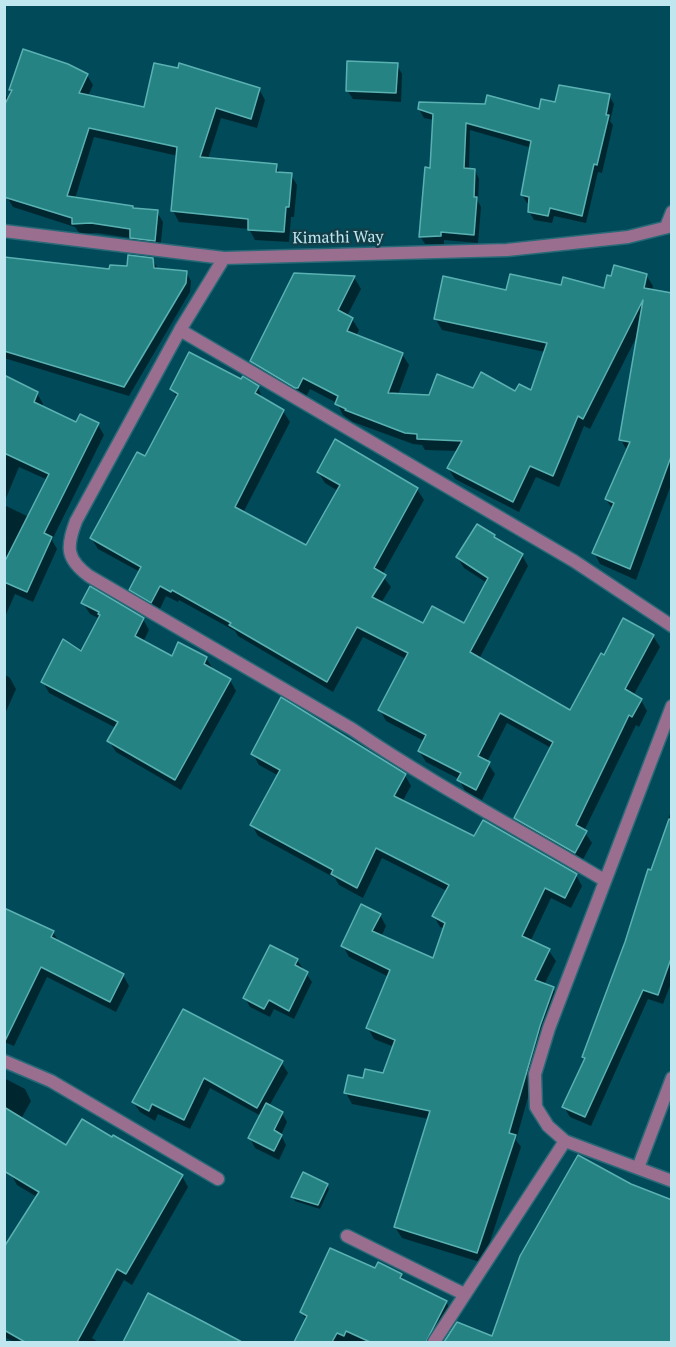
<!DOCTYPE html>
<style>
body{margin:0}
#map{position:relative;width:676px;height:1347px;overflow:hidden;background:#014a59;font-family:"PT Serif",serif}
canvas{display:block}
.frame{position:absolute;inset:0;border:6px solid #c0e6f0;pointer-events:none}
</style>
<div id="map">
<canvas width="676" height="1347"></canvas>
<div class="frame"></div>
</div>
<script>
const ctx = document.querySelector('canvas').getContext('2d');
ctx.lineJoin = 'round';
function fillPath(path, color) {
  ctx.fillStyle = color;
  ctx.fill(path, 'evenodd');
}
function strokePath(path, color, width, dash) {
  ctx.strokeStyle = color;
  ctx.lineWidth = width;
  ctx.lineCap = dash ? 'butt' : 'round';
  ctx.setLineDash(dash || []);
  ctx.stroke(path);
}
function write(font, color, halo, rows, align = 'center') {
  ctx.font = font + ' "PT Serif",serif';
  ctx.lineWidth = 5;
  ctx.setLineDash([]);
  ctx.textBaseline = 'middle';
  ctx.strokeStyle = halo;
  ctx.fillStyle = color;
  for (const [text, x, y, turn = 0] of rows) {
    ctx.save();
    ctx.translate(x, y);
    ctx.rotate((+turn || 0) * Math.PI / 180);
    ctx.textAlign = isNaN(turn) ? turn : align;
    if (halo) ctx.strokeText(text, 0, 0);
    ctx.fillText(text, 0, 0);
    ctx.restore();
  }
}
const shadow = new Path2D(`
 M24 51 87 75 93 85 88 96 145 108 259 89 265 100 257 128 221 118 208 159 276 166 280 174 291 175 297 185 294 217H291L289 242 255 240 249 229 179 222 173 211 178 156 94 137 75 199 157 212 163 222 160 251 137 248 131 238 97 233 80 234 75 227 13 207 7 197 4 96 8 97Z
 M397 65 402 74 401 102 353 99 347 90Z
 M609 96 614 104 610 121 613 125 602 173 598 172 586 223 554 216 552 223 534 220 529 211 530 204 527 203 522 195 532 148 470 130 469 170H475L479 179 478 201 481 207 478 243 444 240V244H425L420 236 432 170 434 120 424 118 419 109 540 111 557 104Z
 M4 259 111 271 152 259 158 269 186 272 191 281 190 292 129 396 4 358Z
 M295 275 354 277 361 289 347 316 352 319 359 330 356 336 402 354 409 365 398 395 430 396 474 390 532 393 545 352 442 330 435 318 507 292 562 286 605 290 646 275 653 286 652 291 672 295V482L636 580 600 564 594 552 613 510 606 499 628 452 621 440 638 334 590 429 584 426 559 487 536 477 519 512 455 479 448 468 458 451 425 450 422 445 413 444 353 422 343 415 337 403 310 389 305 399 258 373 252 361Z
 M4 377 37 393 43 404 42 407 76 424 98 425 104 435 52 540 57 549 33 602 15 594 4 619V505L29 517 48 480 19 467 4 503Z
 M242 381 258 387 263 400 283 411 290 422 243 513 307 548 338 491 325 483 318 472 417 489 424 500 382 575 391 587 381 603 424 625H464L487 583 464 568 457 557 494 536 496 540 522 555 528 566 479 659 571 712 604 657 653 636 660 647 633 696 641 700 647 711 639 727 636 725 584 831 592 843 581 863 522 829 516 818 551 748 507 723 487 762 495 774 482 800 465 791 459 779 426 762 419 751 424 741 386 721 380 710 406 659 363 637 333 692 238 636 235 631 179 600 178 602 166 596 158 613 137 601 130 590 140 572 98 549 91 538 145 458 177 398 172 389Z
 M83 603 143 619 149 630 143 642 172 658H206L213 669 230 680 236 691 181 790 116 752 109 741 116 728 49 693 43 682 82 653 100 619 90 614Z
 M4 674 10 678 16 689 4 716Z
 M253 754 405 775 411 786 402 802 475 838 576 875 582 886 571 908 551 898 531 940 549 951 556 961 544 985 553 988 559 999 545 1037 516 1140 521 1147 483 1263 402 1238 395 1227 429 1119 352 1104 346 1093 364 1080 384 1075 394 1047 374 1039 368 1028 389 977 349 957 343 946 380 915 386 926 381 937 433 960 445 929 440 927 434 916 447 891 382 858 363 898 339 885 335 878 258 836 252 825 279 776 259 765Z
 M670 814H672V981L663 1004 648 999 591 1126 570 1117 564 1107 586 1060 584 1057 666 832 665 829Z
 M4 906 9 912 53 932 59 942 123 975 129 986 116 1012 47 977 14 1046 4 1042Z
 M297 960 312 982 294 1019 274 1009 270 1017 250 1007 245 998Z
 M183 1011 281 1062 288 1073 269 1106 282 1113 287 1122 281 1135 286 1145 279 1160 255 1148 250 1138 261 1116 210 1088 190 1129 158 1114 155 1121 140 1112 133 1102Z
 M4 1078 25 1089 31 1101 21 1119 67 1147 182 1176 188 1187 132 1285 124 1280 92 1338 98 1342H14L4 1337V1249L37 1197 17 1185 12 1176 4 1172Z
 M327 1185 329 1189 320 1209 295 1201 293 1197Z
 M630 1186 672 1199V1342H445L458 1324 493 1338Z
 M376 1270 401 1275 405 1282 446 1302 453 1314 438 1342H296L306 1320 301 1312Z
 M149 1295 239 1342H124Z`);
const building = new Path2D(`
 M23 49 68 64 88 74 79 93 144 107 154 63 178 68 179 63 260 88 251 119 216 108 200 157 277 164 276 172 292 173 289 207H286L284 232 248 230V219L171 211 177 147 89 128 67 196 133 206V208L158 210 155 241 130 238V229L91 223 72 224V218L4 197V106L12 90H9Z
 M347 61 398 63 396 93 346 91Z
 M559 85 610 94 606 115H609L597 165 594 164 582 216 550 208 548 216 528 212 529 197 521 195 531 141 466 123 464 168 475 169 474 197H477L474 235 441 232V236L419 237 425 167 430 168 433 114 418 109 419 102 485 104 487 95 539 109 541 99 555 102Z
 M128 255 153 258 154 268 187 271 186 283 124 387 4 351V257L109 269 110 265 127 266Z
 M614 265 647 274 644 288 672 293V454L630 569 592 553 614 503 605 499 630 442 619 440 643 300 583 419 578 416 553 476 530 466 513 502 447 468 462 441 417 439V434L405 433 345 410 346 409 335 404 338 396 303 378 298 388H295L250 361 294 273 355 276 338 310 353 318 347 331 403 353 388 393 429 395 437 374 473 388 481 372 515 391 519 384 531 390 547 343 434 319 443 276 506 290 510 274 561 285 563 277 604 288 607 275 611 276Z
 M189 352 241 379 243 376 259 386 255 393 284 410 235 507 306 545 340 485 317 472 335 439 418 488 374 568 386 575 372 597 423 623 432 606 464 623 488 578 456 557 477 524 495 535 494 537 523 554 470 652 570 710 601 653 604 655 623 618 654 635 625 689 642 699 632 717 629 715 576 825 587 831 575 853 514 818 553 742 500 713 478 756 490 762 476 790 457 780 461 773 418 751 426 735 378 710 408 653 357 627 327 682 229 625 231 623 172 590 171 592 160 586 151 603 129 590 141 567 90 538 137 452 145 456 178 394 170 389Z
 M4 375 38 392 34 402 76 422 80 414 99 423 44 533 52 537 27 592 4 582V563L49 474 4 453Z
 M90 586 144 618 135 636 172 656 178 642 207 657 204 664 231 679 175 780 107 741 118 722 41 682 63 639 81 651 100 615 98 614 99 612 81 603Z
 M281 697 406 774 394 796 474 836 483 820 577 874 565 898 545 888 522 936 550 949 535 980 554 987 540 1026 509 1133 516 1135 477 1253 394 1227 430 1111 344 1093 348 1075 363 1078 365 1069 383 1073 395 1040 366 1028 390 970 341 946 361 904 381 914 372 931 433 958 445 923 432 916 449 885 376 848 357 888 331 874 333 870 250 825 280 770 251 754Z
 M669 819 672 820V956L658 995 643 990 585 1117 562 1107 585 1058 582 1057 625 942 648 869 651 870Z
 M4 908 54 931 51 937 124 974 110 1002 41 967 4 1043Z
 M270 945 298 959 295 965 308 972 289 1011 269 1000 264 1009 243 998Z
 M183 1009 283 1061 257 1108 204 1078 184 1120 152 1104 149 1111 132 1102Z
 M266 1103 283 1112 274 1130 282 1135 274 1151 248 1138Z
 M4 1107 66 1145 82 1119 112 1137 113 1135 183 1175 126 1274 117 1269 77 1342H25L4 1330V1247L39 1192 4 1171Z
 M578 1155 631 1184 672 1200V1342H444L457 1322 492 1336 520 1256Z
 M303 1172 328 1184 318 1205 291 1197Z
 M330 1248 375 1268 378 1262 402 1274 400 1278 447 1301 426 1342H370L346 1331 344 1336 337 1333 332 1342H294L307 1316 300 1312Z
 M148 1293 202 1321 242 1342H123Z`);
const street = new Path2D(`
 M666 227 672 212
 M4 231 224 258 507 250 628 237 672 226
 M224 258 180 330 76 521C66 547 66 559 89 576L352 729C433 784 520 830 604 880
 M180 330 574 561 672 626
 M672 706 549 1028 535 1074 536 1107 548 1126 565 1141 672 1181
 M4 1061 51 1081 218 1179
 M638 1168 672 1078
 M347 1236 464 1294
 M434 1342 565 1141`);
const streetNames = [
 ["Kimathi Way",338,238,-1]
];
fillPath(shadow, '#0007');
fillPath(building, '#268384');
strokePath(building, '#5ab1b2', 1.5);
strokePath(street, '#276977', 15);
strokePath(street, '#9a6e8e', 12);
write('16px', '#c0e6f0', '#123e48', streetNames);
</script>
